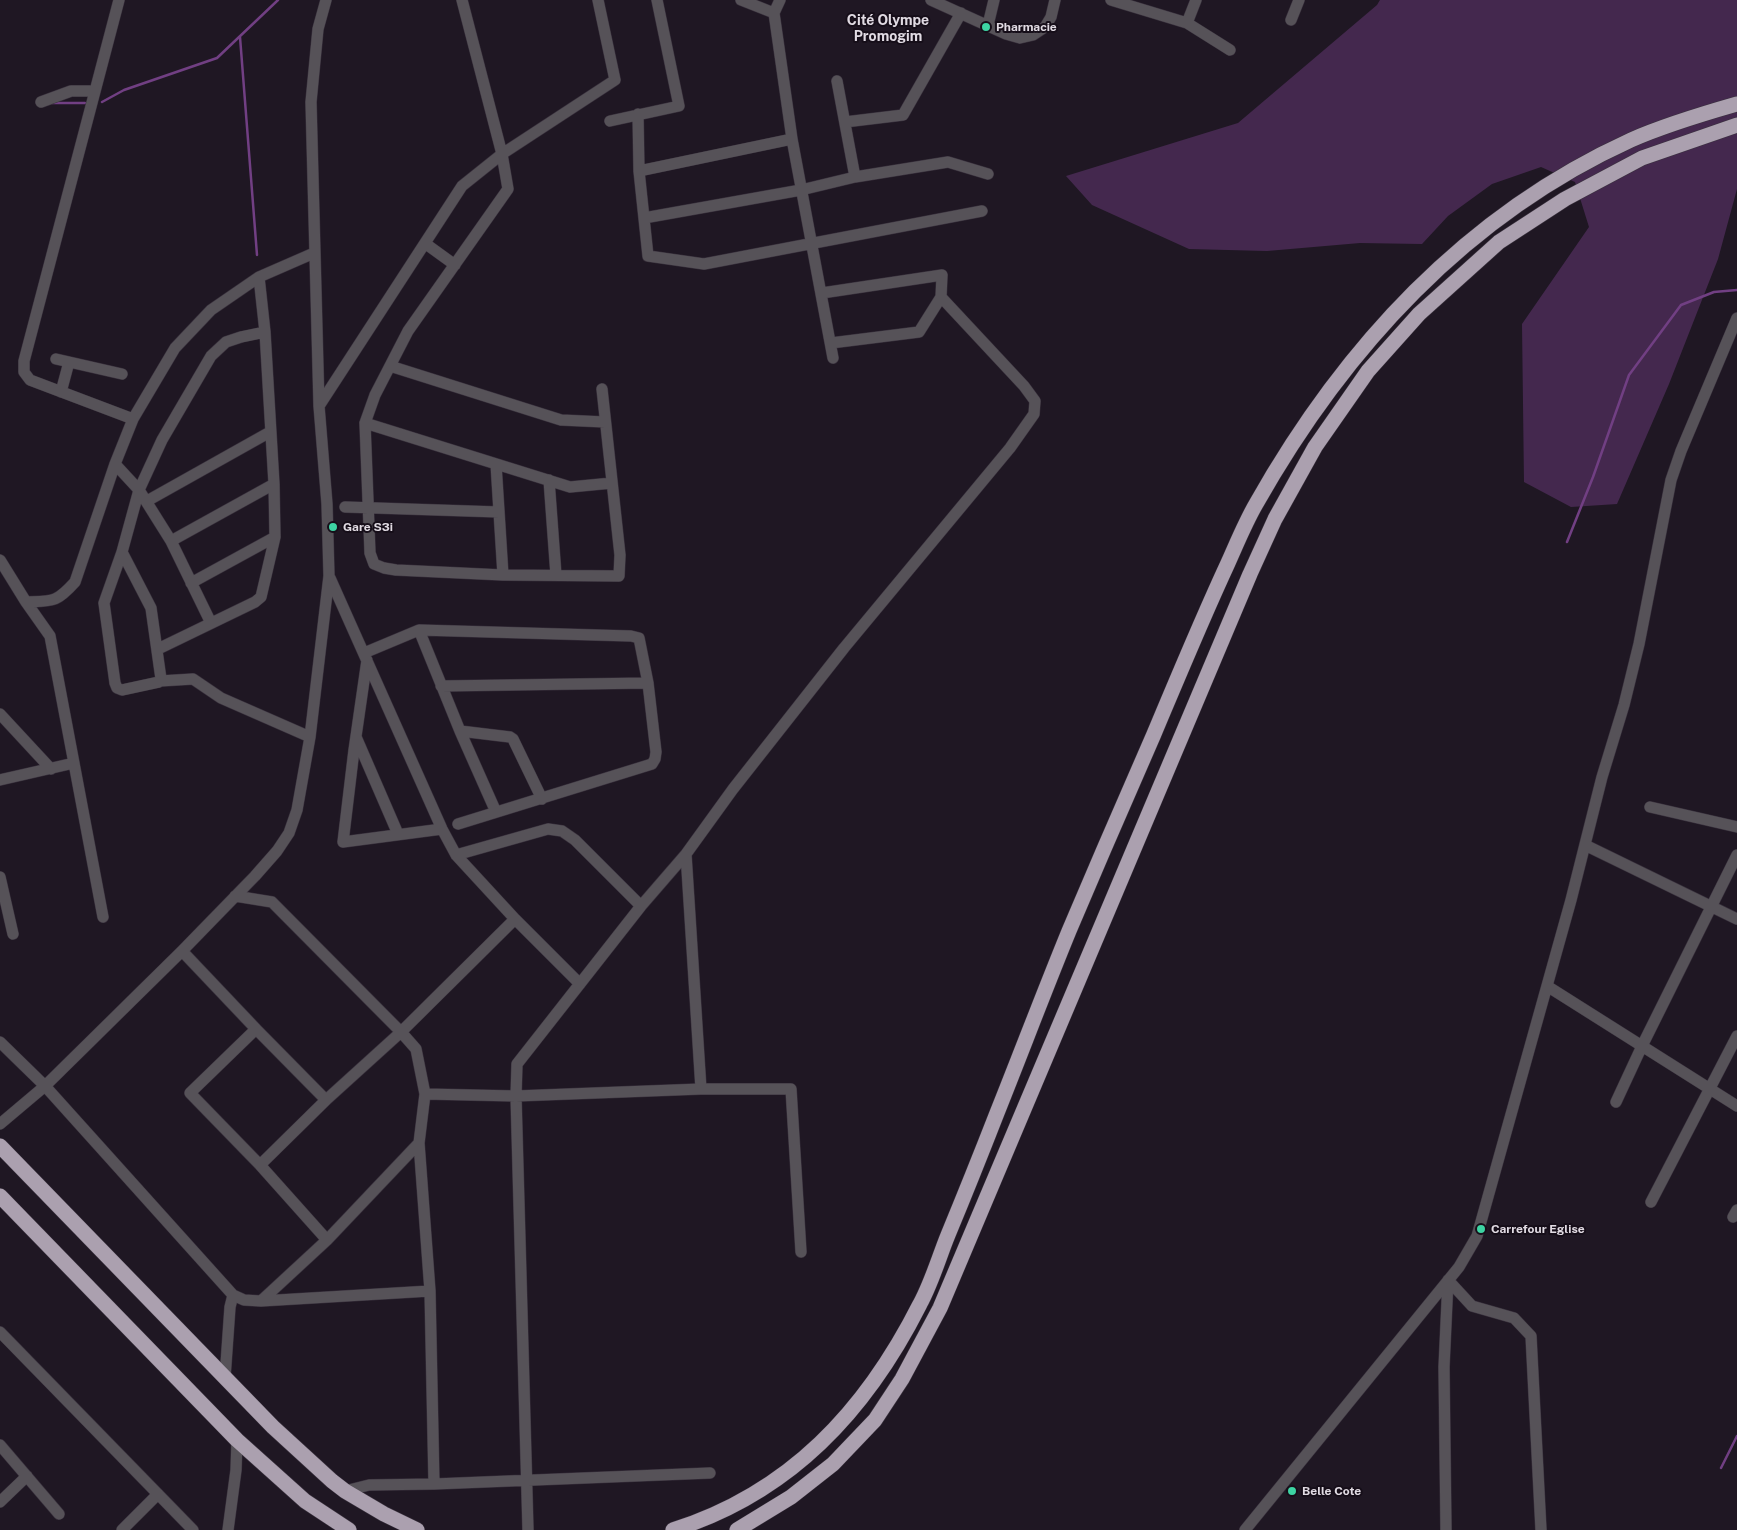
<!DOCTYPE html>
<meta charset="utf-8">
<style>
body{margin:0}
canvas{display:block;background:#1f1723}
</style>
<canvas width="1737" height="1530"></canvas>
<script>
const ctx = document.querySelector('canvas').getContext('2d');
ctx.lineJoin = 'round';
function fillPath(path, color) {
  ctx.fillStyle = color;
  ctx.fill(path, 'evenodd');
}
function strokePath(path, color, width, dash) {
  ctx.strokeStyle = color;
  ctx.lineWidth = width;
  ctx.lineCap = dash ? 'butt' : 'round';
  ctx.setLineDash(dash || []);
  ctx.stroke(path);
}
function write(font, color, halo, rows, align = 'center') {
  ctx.font = font + ' "Public Sans",sans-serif';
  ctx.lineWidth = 4;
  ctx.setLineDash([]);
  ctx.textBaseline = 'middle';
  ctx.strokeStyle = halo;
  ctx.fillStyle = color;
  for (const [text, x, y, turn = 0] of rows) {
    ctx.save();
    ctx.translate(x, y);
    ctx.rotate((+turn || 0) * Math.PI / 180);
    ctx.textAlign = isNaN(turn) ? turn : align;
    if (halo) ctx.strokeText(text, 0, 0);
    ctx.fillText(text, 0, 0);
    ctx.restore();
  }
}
const green = new Path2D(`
 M1380 0H1737V189L1718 259 1669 384 1617 504 1571 507 1524 482 1522 324 1589 227 1575 182 1541 167 1492 184 1448 216 1422 244 1360 243 1267 251 1189 249 1092 205 1066 176 1238 123 1377 5Z`);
const stream = new Path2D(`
 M240 37 257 255
 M102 102 124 90 217 58 278 0
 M52 103H85
 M1567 542 1593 477 1629 375 1681 305 1714 292 1737 290
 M1721 1468 1737 1436`);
const minor = new Path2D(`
 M119 0 24 361V372L30 380 133 419
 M462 0 502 154 508 189 408 331 375 395 365 423 370 553 374 564 384 568 396 570 503 575 619 576 620 555 602 389
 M741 0 774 13
 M780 0 774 13 792 139 833 358
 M931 0 1006 34 1020 38 1033 35 1045 27 1051 17 1055 0
 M1111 0 1187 23 1230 50
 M1291 20 1299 0
 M1187 23 1196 0
 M988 25 994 0
 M837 81 855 177
 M41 102 71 91H95
 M638 114 639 171 648 256 704 264 982 211
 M610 121 679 106 657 0
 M845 122 903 115 961 13
 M639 171 792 139
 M644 218 801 190 855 177 948 162 988 174
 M426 244 455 265
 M822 293 942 275 941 297 919 332 831 343
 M56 359 122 374
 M390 366 561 420 605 422
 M61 392 69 362
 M319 406 462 186 502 154 615 80 598 0
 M365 423 570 487 612 483
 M115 464 139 490 171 541 211 623
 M496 464 503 575
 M549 480 556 575
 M147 501 270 432
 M345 507 499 512
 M171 541 274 484
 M122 552 104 603 115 683 117 688 122 690 159 682 161 679 151 608 122 552 139 490 162 440 211 356 226 342 241 337 265 332
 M0 560 26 602 50 636 103 917
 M330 578 442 829 456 855 515 919 580 984
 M191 583 275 537
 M26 602C53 601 56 603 75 582L115 464 133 419 175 348 211 310 259 277 314 253
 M419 630 460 731 496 812
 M158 649 255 602 261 597 275 537 274 484 265 332 259 277
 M364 653 419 630 631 636 639 638 648 683 656 752 655 759 652 764 458 824
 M367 660 354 750 343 842 442 829
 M160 681 193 679 221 698 310 737
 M441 686 648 683
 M0 714 51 769
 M460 731 510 737 513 739 542 799
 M356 737 398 834
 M0 780 74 763
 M1650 807 1737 827
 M1585 845 1737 919
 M686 854 701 1089
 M456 855 548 829 562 831 575 840 641 906
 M0 877 13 934
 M235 896 272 902 401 1032 416 1049 425 1094 419 1143 327 1240 261 1301
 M182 951 256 1029
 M1547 986 1737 1106
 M0 1042 45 1086 233 1295 244 1300 261 1301 430 1291
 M425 1094 516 1096 701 1089H791L801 1252
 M326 1100 256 1029 190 1093 260 1165 327 1240
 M1616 1102 1642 1046 1737 855
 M0 1124 45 1086 182 951 255 876 277 851 289 833 297 810 310 737 329 576 327 504 319 406 311 102 318 29 326 0
 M419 1143 430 1291 434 1484
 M260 1165 326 1100 401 1032 515 919
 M1651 1202 1737 1036
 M1733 1217 1737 1210
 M1448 1280 1472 1306 1514 1318 1531 1336 1541 1530
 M0 1332 193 1530
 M225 1378 230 1307 233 1295
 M0 1445 59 1514
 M345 1491 369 1485 434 1484 710 1473
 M0 1502 27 1476
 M122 1530 158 1494
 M228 1530 236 1470 237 1440
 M528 1530 516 1096 517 1064 641 906 686 854 733 789 844 648 1010 448 1034 414 1035 401 1024 386 941 297
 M1245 1530 1459 1267 1477 1236 1571 900 1602 777 1624 705 1639 644 1671 480 1681 451 1737 318
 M1446 1530 1444 1367 1448 1280`);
const highway = new Path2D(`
 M0 1146 273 1427 332 1481 345 1491 384 1514 417 1530
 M0 1196 237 1440 305 1501 349 1530
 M673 1530C790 1493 866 1411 920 1304 932 1282 939 1257 948 1235 965 1194 981 1154 997 1113 1021 1053 1044 992 1069 931 1097 865 1125 800 1154 734 1178 677 1202 619 1228 563 1237 543 1245 523 1256 504 1344 348 1466 215 1631 140 1665 125 1702 114 1737 104
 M737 1530 791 1497 833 1464 875 1420 902 1379 940 1308 1250 574 1275 519 1315 447 1368 371 1419 314 1499 242 1565 199 1642 158 1737 125`);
const markers = [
 [986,27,5,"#3dd4a3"],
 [333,527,5,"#3dd4a3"],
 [1481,1229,5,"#3dd4a3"],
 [1292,1491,5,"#3dd4a3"]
];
const poiNames = [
 ["Pharmacie",996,27],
 ["Gare S3i",343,527],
 ["Carrefour Eglise",1491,1229],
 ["Belle Cote",1302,1491]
];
const neighbourhoodNames = [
 ["Cité Olympe",888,21],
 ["Promogim",888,37]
];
fillPath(green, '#44284e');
strokePath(stream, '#713f83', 2.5);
strokePath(minor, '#3a323e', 12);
strokePath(highway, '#3a323e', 16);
strokePath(minor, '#565258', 11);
strokePath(highway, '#aba0af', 15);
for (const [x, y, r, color] of markers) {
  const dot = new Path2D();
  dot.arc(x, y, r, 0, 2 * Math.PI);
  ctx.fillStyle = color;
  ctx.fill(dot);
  strokePath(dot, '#160e19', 2);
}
write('bold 12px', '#e1dbe3', '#160e19', poiNames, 'left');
write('bold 14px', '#e1dbe3', '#160e19', neighbourhoodNames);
</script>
